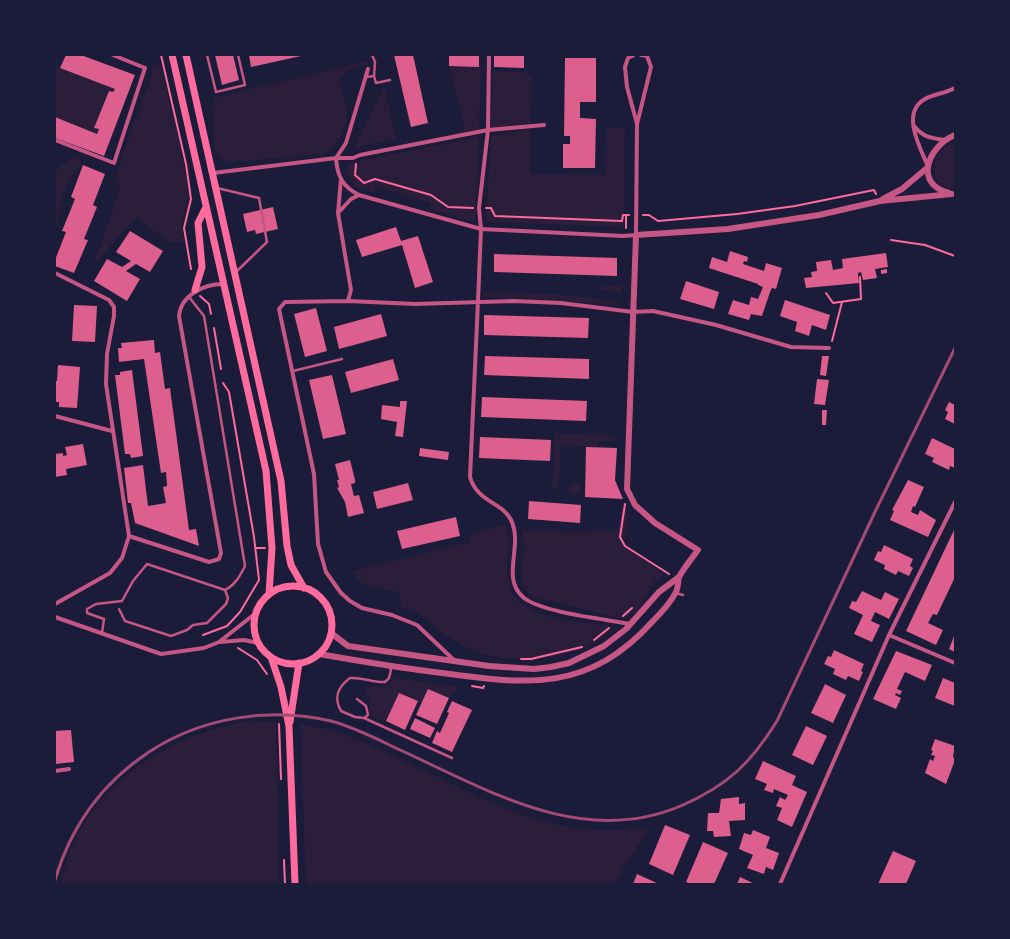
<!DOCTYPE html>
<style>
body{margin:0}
#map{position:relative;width:1010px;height:939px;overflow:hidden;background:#1b1b3a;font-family:Spectral,serif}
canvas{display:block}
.frame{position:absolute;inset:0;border:56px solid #1b1b3a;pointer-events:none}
</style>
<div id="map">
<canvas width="1010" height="939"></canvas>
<div class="frame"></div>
</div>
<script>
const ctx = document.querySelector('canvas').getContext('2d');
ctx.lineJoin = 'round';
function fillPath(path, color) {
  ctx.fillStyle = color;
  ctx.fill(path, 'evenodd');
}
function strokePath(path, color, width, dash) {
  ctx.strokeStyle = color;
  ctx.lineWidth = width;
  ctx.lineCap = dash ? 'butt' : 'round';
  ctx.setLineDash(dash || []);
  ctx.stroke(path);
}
const green = new Path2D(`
 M366 61 369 63 367 66C352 66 336 73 341 91 343 97 347 102 347 109 348 125 339 146 324 154L231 162C204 160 217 114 214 98Z
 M160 64 179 138 190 195 181 227 184 242H170L136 218 94 264 120 188 115 177 144 95 150 84 152 66Z
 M55 66 115 89 113 92 108 91 94 127 99 129 97 134 55 117Z
 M449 66H481L479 131 353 156 465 131Z
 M493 71 525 72 532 78 531 123 491 129Z
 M384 86 396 138 354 148Z
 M607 127 625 128 624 227 486 222 491 136 531 129 530 174 606 175Z
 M479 137 475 222 429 209 431 203 376 186 374 193C356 187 344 184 348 163Z
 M955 142V189C931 191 929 161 944 148 947 146 951 144 955 142Z
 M72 157 80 160 83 165C70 172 65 190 60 203L64 204 55 228V171Z
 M622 286 621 294 591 287Z
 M484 292 553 294 617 301 619 306 546 299 484 297Z
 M555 433 617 436V441H598V447L563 445 561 448 559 485 556 489 551 490 553 479Z
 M568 489a6 6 0 1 1 12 0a6 6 0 1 1-12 0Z
 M622 505 627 510 628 535 623 536 622 543 663 574C659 578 655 581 652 585 641 601 643 609 623 619L532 597 521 584 524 547 522 531 617 532Z
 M505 525C513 540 506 555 507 570 508 578 510 590 515 597 534 621 584 623 613 626 609 630 605 636 600 639 572 660 512 663 479 653 469 650 461 644 452 639 434 629 422 610 401 608L400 595 398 592C382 586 361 592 353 571L471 542 470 534Z
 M393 678 460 687 449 698 422 703 399 693 386 721 372 717 370 712V701L365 688 369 685 377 687 390 684Z
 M248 721 276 722 279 884H60C64 869 68 855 74 841 109 773 175 734 248 721Z
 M300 725C310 727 320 727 330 730 351 735 371 746 391 755 442 778 508 815 562 826 592 831 620 831 650 826L615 882 611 884H306Z`);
const building = new Path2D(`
 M66 55H81L135 75 104 156 55 138V117L97 134 99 129 94 128 109 91 113 92 115 89 60 68Z
 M215 55H233L239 80 222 85Z
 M249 55H301V56L251 67Z
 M394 55H413L428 123 411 127Z
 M449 55H479V67L449 66Z
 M494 55H524V68L494 67Z
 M565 58H596V102H580V118L596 119 595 168H563V144H570V136H564Z
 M83 165 105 174 93 205 97 207 84 239 88 240 74 273 55 266V260L66 232 62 231 75 199 71 197Z
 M273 207 278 229 256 234 255 230 247 232 243 214Z
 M396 227 401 241 418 236 433 282 415 288 402 245 362 257 356 240Z
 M130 231 163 251 150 272 136 264 126 271 140 279 127 301 94 281 107 259 122 267 131 261 116 252Z
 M730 251 748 257 747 262 744 261 743 264 764 271 766 263 782 268 776 289 772 288 770 292 762 316 751 314 749 320 728 314 733 300 749 305 751 297 758 299 763 287 758 285V284L709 268 712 257 727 262Z
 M886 253 888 267 875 269 877 278 863 280 861 272 858 273 859 283 806 288 804 278 812 277 811 272 817 271 816 262 831 260 833 270 843 268 842 259Z
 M494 254 617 258V276L494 272Z
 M887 269V273L881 274V270Z
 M686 281 719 292 714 309 680 299Z
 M785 300 830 315 826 330 812 325 809 336 795 331 797 322 780 316Z
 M74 305 97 306 95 342 72 341Z
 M316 308 327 351 305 357 294 314Z
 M381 314 387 336 339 349 334 327Z
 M484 315 589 318 588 338 484 335Z
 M154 340 155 353 160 352 165 389 170 388 189 530 196 529 199 546 135 523 131 503H128L124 468 143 465 148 506 166 503 163 487 167 486 166 472 161 473 144 359 119 362 118 348H122L121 343Z
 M485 356 589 359V379L484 375Z
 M822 356H829L826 376 820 375Z
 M393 359 399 380 351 393 345 372Z
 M58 365 80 367 77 408 59 407V402H55V381H57Z
 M132 370 143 456 131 458 130 454H125L115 375H120V372Z
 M332 375 346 434 323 439 309 380Z
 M817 379 829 380 825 405 814 404Z
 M482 397 587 401 586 421 481 417Z
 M400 401H407L403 437 395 436 397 422 381 419 382 405 400 407Z
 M949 402 955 405V424L945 419 948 412 945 410Z
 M822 410H827L826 425H822Z
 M480 437 551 440 550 461 479 458Z
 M932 438 955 449V468L950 466 949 470 932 462 934 458 925 454Z
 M83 444 87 465 66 469 67 475 55 477V454L63 453V456L67 455 65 447Z
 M586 447 617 448 615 480 623 499 585 497Z
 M420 448 449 452 448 460 419 456Z
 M350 460 355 480V483L351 484 354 496 359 495 364 513 348 517 345 502 337 488 339 487 337 480H339L335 464Z
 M908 480 924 487 915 507 913 506 911 512 918 515 920 510 936 520 928 537 890 520 894 511 892 510Z
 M408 483 413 500 377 509 373 492Z
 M529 501 581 505 580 523 528 519Z
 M456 517 460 536 402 549 397 531Z
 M955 528V577L937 615 933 614 928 623 943 630 936 645 906 631Z
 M884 545 913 559 910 566 913 568 909 576 898 571 896 575 884 569 885 565 874 560 878 551 881 552Z
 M862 591 881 600 885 592 899 599 889 619 875 612 871 621 880 625 872 642 854 634 863 615 849 608 852 601 856 602Z
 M955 634V652L949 649Z
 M834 650 864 664 861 671 863 672 859 681 848 676 846 680 833 674 835 669 824 664 828 656 831 657Z
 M896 651 932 665 925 681 905 672 897 689 902 691 900 695 896 693 895 695 901 698 896 709 873 699Z
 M943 678 955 683V706L935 698Z
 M825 684 846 695 833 723 811 713Z
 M428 689 449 698 437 724 416 715Z
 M399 693 418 701 405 730 386 721Z
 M452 701 472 710 452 752 432 743 437 731 440 733 449 713 447 712Z
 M415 718 435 728 430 738 410 729Z
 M806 726 827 736 813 765 792 755Z
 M71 730 74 762 55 764V731Z
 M935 739 955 746 953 756 955 760 946 784 925 773 930 759 933 761 935 756 931 755 933 751 931 750Z
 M763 761 796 776 792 785 807 792 792 827 777 820 782 808 776 806 780 797 785 800 788 795 774 789 773 793 764 790 767 784 755 779Z
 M739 797V804L745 803V820L729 821 731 836 714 837 713 831H707L708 813H719L721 799Z
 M665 825 690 835 673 875 649 864Z
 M753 830 770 837 766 848 779 853 773 870 766 867 764 874 747 868 753 855 739 849 744 833 751 835Z
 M703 842 728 853 714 884H692L686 882Z
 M893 851 916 861 906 884H878Z
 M637 874 659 884H633Z
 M740 877 755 884H737Z`);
const path = new Path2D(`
 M161 55 186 164 191 199 184 228 191 269
 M356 164 355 175 364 183 375 179 431 195 448 207 473 208
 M486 208H491L495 216 622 221 623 215H626
 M643 215H649L658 221 737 214 795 206 874 190 876 194
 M626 228V215H629
 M891 240 925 245 955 256
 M826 293 833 303 861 299 860 277
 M200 296 209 304 211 314
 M214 328 221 369
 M832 341 842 302
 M625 504 620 537 625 546 669 574
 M256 548H265
 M623 616 632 608
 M203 635 227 626 240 612 259 580 254 537 229 392 223 383
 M594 640 609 628
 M238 648 257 660 267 674
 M521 659H531L582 647
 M472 686 483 688 484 686
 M279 724 281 779
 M284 860 285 884`);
const service = new Path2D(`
 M207 55 216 92 245 85 238 55
 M372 55 375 62 374 76
 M366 77 374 76 376 83 390 80
 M217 188 259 198 267 242 236 272
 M293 371 342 359
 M676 593 683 595
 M119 609 125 621 171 636 187 630 193 625 207 623 226 604 228 598 225 590
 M102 633 104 619 87 613V609L96 604 122 601 133 581 147 564 225 590C235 585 240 576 245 566L204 316 189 297
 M357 699 366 706 368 715 364 718 355 717 341 711C333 697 338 687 350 678 363 677 373 683 385 682L389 678 391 670 389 666
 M364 718 452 758`);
const minor = new Path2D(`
 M489 55 488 130 479 208 481 229 478 301 470 477C477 502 502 502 511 520 520 538 511 559 513 578 514 586 518 593 524 598 544 613 605 619 631 624
 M368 69 346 143 336 158H353L360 155 488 130 544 125
 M637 124 651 67 647 56 641 55
 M915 127C923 137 931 138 944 140
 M55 140 114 163 145 68 113 55
 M927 164C919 146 901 112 925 99 934 94 946 93 955 88
 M213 173 336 158C337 176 343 187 359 195L481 229 623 236 636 235 637 124 627 87 625 67 628 58 634 55
 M341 179 338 213 351 290 348 301
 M338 213 351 199 359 195
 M55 273 109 300 114 307V316L107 354 106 384 129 536 122 558 110 573 55 604
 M55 416 112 431
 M129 536 209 562 219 559 221 553 179 316C181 295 204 284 223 284
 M55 617 161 654 204 648 219 642 256 613
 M889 635 955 663
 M220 642 244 640 258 643
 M455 661 417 625 392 615 362 608 350 601 341 593 326 572 318 544 314 474 279 309 285 302 348 301 415 304 514 301 561 303 633 312 653 311 716 325 791 347 829 348
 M55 771 69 769
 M780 884 889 635 955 502`);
const tertiary = new Path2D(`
 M949 193C913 184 928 146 955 135
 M883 199 902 189 927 168
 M331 633 348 646 489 666 534 669 551 667 569 663 604 646 626 629 659 592 679 577
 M319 654C359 661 400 668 442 673 529 685 589 692 653 621 661 613 671 602 676 592 678 588 678 582 679 577 684 568 692 558 698 550L655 523 635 505 627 489 636 235 728 229 819 215 880 201 952 194`);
const secondary = new Path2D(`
 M172 55 266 471 272 548 269 594
 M186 55 281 481 287 546 291 565 304 588
 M195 290 202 267 198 223 206 207
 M254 625a39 39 0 1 1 78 0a39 39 0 1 1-78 0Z
 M271 657 281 687 289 726 295 884
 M290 722 299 663`);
const rail = new Path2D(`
 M55 880C71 826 102 783 149 752 202 717 269 707 331 721 354 727 377 739 398 749 488 790 583 849 683 805 728 785 751 763 777 721L874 514 955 348`);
fillPath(green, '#2a1e3b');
fillPath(building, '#dd5f8e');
strokePath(path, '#ff6b9d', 2);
strokePath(service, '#c65784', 2.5);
strokePath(minor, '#c65784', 4);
strokePath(tertiary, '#c65784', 6);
strokePath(secondary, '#ff6b9d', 7);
strokePath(rail, '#a44b75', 3);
</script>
